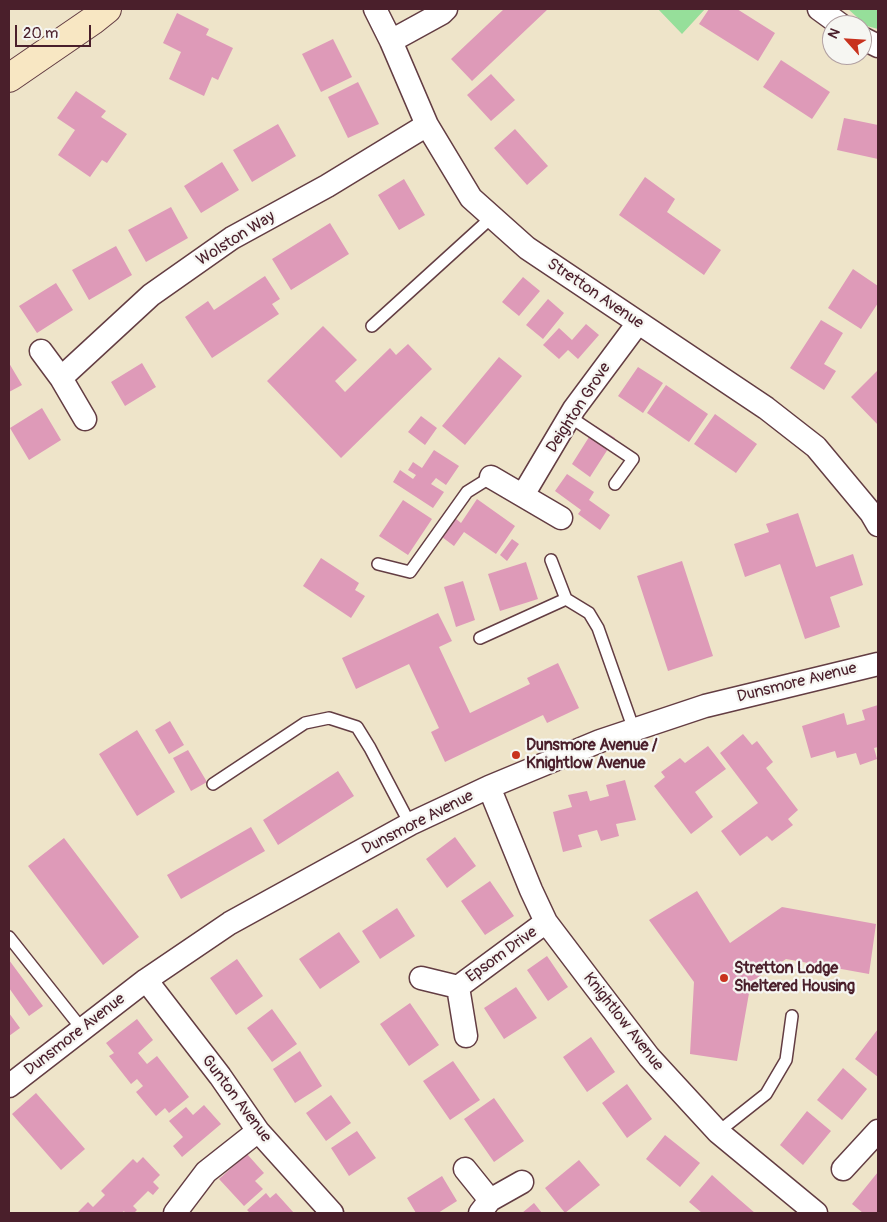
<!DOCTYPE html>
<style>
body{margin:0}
#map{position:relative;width:887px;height:1222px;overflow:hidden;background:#eee4c9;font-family:Pangolin,sans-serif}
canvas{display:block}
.frame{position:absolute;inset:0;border:10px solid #4a1f2b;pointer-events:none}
.north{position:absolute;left:822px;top:15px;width:50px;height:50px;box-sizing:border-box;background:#f6f6f2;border:1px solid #b1a0a2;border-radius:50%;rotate:296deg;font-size:14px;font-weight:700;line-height:20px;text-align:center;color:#4a1f2b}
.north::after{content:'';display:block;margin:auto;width:18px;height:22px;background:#c8321e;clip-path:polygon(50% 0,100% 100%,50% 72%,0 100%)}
.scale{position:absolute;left:15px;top:25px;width:76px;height:22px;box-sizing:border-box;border:2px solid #4a1f2b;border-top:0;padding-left:6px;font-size:15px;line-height:18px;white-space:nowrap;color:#4a1f2b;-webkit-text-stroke:4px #f6f6f2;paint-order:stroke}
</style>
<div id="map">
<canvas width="887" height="1222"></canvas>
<div class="frame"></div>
<div class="north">N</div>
<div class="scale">20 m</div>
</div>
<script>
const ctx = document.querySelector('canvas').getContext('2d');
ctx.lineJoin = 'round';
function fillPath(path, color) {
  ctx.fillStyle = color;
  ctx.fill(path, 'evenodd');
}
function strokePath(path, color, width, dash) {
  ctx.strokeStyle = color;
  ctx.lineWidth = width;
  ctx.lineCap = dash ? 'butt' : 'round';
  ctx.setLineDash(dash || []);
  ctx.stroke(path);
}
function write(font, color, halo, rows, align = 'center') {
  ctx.font = font + ' Pangolin,sans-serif';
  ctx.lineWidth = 4.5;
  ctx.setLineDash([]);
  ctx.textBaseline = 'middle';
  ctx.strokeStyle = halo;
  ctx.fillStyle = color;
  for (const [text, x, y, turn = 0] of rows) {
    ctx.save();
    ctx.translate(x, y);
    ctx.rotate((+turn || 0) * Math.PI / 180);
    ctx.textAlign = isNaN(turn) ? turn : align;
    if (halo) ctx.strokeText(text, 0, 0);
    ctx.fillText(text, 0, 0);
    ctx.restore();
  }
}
const green = new Path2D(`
 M658 9H705L682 34Z
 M848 9H878V29L867 26Z`);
const building = new Path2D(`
 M504 9H548L472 81 451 59Z
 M709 9H737L775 33 758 61 699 24Z
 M177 13 209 29 206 35 233 48 218 80 212 77 204 96 169 79 181 52 163 43Z
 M333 39 352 77 321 92 302 54Z
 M781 60 830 92 812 119 763 87Z
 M491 74 515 100 491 121 467 95Z
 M358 82 379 124 348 138 328 97Z
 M76 91 106 111 101 117 127 134 107 163 102 160 90 177 58 155 75 130 57 118Z
 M844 118 878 125V159L837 150Z
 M278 124 296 156 252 182 233 150Z
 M515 129 548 166 527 185 494 148Z
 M222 162 239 190 201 213 184 186Z
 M645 177 675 199 667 212 721 250 704 275 619 215Z
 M404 179 425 215 399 230 378 195Z
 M171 207 188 238 146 262 128 230Z
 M330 223 349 254 291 290 272 259Z
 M116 246 132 275 89 300 72 270Z
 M853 269 878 286V303L861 329 828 308Z
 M265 276 280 299 272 304 279 314 212 358 185 317 208 301 214 310Z
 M523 277 540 291 519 316 502 302Z
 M56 283 73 310 37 333 19 306Z
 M548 299 564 313 543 339 526 325Z
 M821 320 843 333 824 364 836 371 824 390 790 368Z
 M586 324 599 335 578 359 568 350 559 359 543 345 559 328 572 340Z
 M323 326 357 360 335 381 345 392 390 348 396 355 408 344 432 369 341 458 267 381Z
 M499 357 522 376 465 445 442 426Z
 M9 363 22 385 9 392Z
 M142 363 156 387 125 406 111 382Z
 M638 367 663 383 643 413 618 396Z
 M878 370V425L851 397Z
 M666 385 708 414 689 442 647 413Z
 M42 408 61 440 29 460 10 428Z
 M715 414 757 444 736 473 694 444Z
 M421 416 437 428 425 445 408 432Z
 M596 426 615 438 590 477 572 464Z
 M434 450 459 466 446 485 436 478 431 484 444 492 433 508 393 482 400 470 413 479 416 475 408 470 413 462 422 468Z
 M567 474 594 492 589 500 610 515 600 530 578 514 581 510 555 491Z
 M477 499 515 526 496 554 464 532 454 546 442 537 455 518 461 523Z
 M403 500 432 519 408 555 379 536Z
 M798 513 816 567 853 554 863 585 830 597 840 627 805 639 780 564 745 577 734 544 769 532 766 524Z
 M512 539 519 544 507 561 500 555Z
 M321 558 359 583 355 590 365 596 351 618 303 586Z
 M682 561 713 656 668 671 637 576Z
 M526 562 538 599 500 611 488 574Z
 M463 581 475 620 456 627 444 587Z
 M438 613 452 641 439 647 470 713 530 684 527 678 558 663 579 708 547 723 543 715 445 762 431 732 439 728 409 664 356 689 342 658Z
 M878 705V747L874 748 877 759 860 765 856 753 837 758 835 751 811 758 802 726 844 713 847 725 865 720 862 710Z
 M170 721 184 745 169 754 155 730Z
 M137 730 175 792 137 816 99 754Z
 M743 734 752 745 757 741 773 762 766 768 798 810 788 819 793 825 772 841 767 836 740 856 721 831 758 803 720 753Z
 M708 746 726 769 695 792 713 817 691 834 654 786 665 777 661 772 680 758 685 763Z
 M188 750 207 782 191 791 173 758Z
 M338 771 354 796 278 845 263 820Z
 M625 780 636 820 616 824 619 836 601 841 597 830 578 835 582 847 563 852 553 812 572 807 568 795 587 791 590 801 609 796 606 785Z
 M251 827 265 851 181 899 167 875Z
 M455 837 476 866 447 888 426 859Z
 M64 838 139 937 103 965 28 866Z
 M490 881 514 916 485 935 461 901Z
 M697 891 730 943 782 907 876 924 869 974 786 959 751 982 737 1061 690 1054 694 982 649 920Z
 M397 908 415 936 380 959 362 931Z
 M339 932 360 962 320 989 299 959Z
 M547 956 568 987 548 1001 527 970Z
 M237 959 263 996 236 1015 210 978Z
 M9 960 43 1006 29 1016 9 988Z
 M516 987 537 1018 504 1039 484 1008Z
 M410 1003 439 1045 409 1066 380 1024Z
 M272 1009 297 1044 272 1062 247 1028Z
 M9 1013 20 1028 9 1036Z
 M137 1019 153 1040 138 1053 147 1064 157 1056 189 1097 169 1113 165 1108 156 1116 136 1092 143 1086 137 1079 131 1084 109 1056 114 1053 106 1043Z
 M878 1029V1077L855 1059Z
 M591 1037 615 1072 587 1092 563 1057Z
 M300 1051 322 1086 295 1103 273 1069Z
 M453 1061 480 1100 450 1120 423 1081Z
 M843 1068 867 1089 842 1120 817 1100Z
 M627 1084 652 1119 627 1138 602 1103Z
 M36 1093 85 1149 61 1170 12 1114Z
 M331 1095 351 1123 326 1141 306 1113Z
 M494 1098 524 1141 494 1162 464 1119Z
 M204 1105 221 1124 182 1157 173 1146 183 1137 169 1121 186 1107 193 1115Z
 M807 1111 831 1131 803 1165 780 1145Z
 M357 1131 376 1158 349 1176 331 1148Z
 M665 1135 700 1163 680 1187 646 1159Z
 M247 1154 264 1173 255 1181 263 1189 244 1206 219 1179Z
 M143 1157 160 1175 153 1182 159 1188 153 1195 148 1191 133 1206 137 1210 134 1213H125L124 1211 122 1213H77L88 1202 93 1207 105 1195 101 1191 133 1159 137 1163Z
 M579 1160 600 1185 565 1213 545 1188Z
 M878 1172V1213H863L852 1204Z
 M712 1175 733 1194 755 1213H702L689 1202Z
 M442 1176 457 1201 438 1213H416L407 1198Z
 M266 1193 270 1198 276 1193 294 1213H250L247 1210Z
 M534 1203 542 1213H522Z`);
const lane = new Path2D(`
 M372 326 492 217
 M570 417 633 459 615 484
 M551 560 566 599 589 613 598 628 634 730
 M378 564 410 572 467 492 491 477
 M480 638 566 599
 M213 784 305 723 329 718 357 727 370 748 410 824
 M9 937 82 1029
 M718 1132 766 1094 786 1060 792 1016`);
const street = new Path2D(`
 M375 9 391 41 427 125 471 198 527 248 766 408 816 447 871 513 878 525
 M819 9 841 25
 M862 38 878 46
 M391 41 442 13 446 9
 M41 351 61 378 85 419
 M61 378 151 295 232 238 327 186 427 125
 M491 477 561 518
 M523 495 574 409 638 323
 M489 787 531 890 546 922 593 984 649 1057 718 1132 816 1213
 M421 978 458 987 466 1036
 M146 980 220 1076 258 1131 332 1213
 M458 987 546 922
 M9 1086 146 980 230 923 410 824 489 787 600 741 705 706 878 664
 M465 1169 490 1200
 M843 1169 878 1131
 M175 1213 206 1172 258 1131
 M480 1213 490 1200 522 1182`);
const secondary = new Path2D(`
 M9 78 92 21 107 9`);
const markers = [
 [516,755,5,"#c8321e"],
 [724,978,5,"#c8321e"]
];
const streetNames = [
 ["Wolston Way",236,239,-32],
 ["Stretton Avenue",595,294,34],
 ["Deighton Grove",579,408,-57],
 ["Dunsmore Avenue",797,683,-14],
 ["Dunsmore Avenue",418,823,-27],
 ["Epsom Drive",502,955,-36],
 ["Knightlow Avenue",623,1022,52],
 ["Dunsmore Avenue",75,1035,-38],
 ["Gunton Avenue",236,1099,53]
];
const poiNames = [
 ["Dunsmore Avenue /",526,746],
 ["Knightlow Avenue",526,764],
 ["Stretton Lodge",734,969],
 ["Sheltered Housing",734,987]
];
fillPath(green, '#96df9a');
fillPath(building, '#de9ab8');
strokePath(lane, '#633d43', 14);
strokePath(street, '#633d43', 25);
strokePath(secondary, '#633d43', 30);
strokePath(lane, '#fff', 11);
strokePath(street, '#fff', 22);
strokePath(secondary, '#f8e7c3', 28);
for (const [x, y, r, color] of markers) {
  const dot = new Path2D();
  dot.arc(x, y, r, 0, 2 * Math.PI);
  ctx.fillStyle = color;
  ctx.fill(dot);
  strokePath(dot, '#f6f6f2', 2);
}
write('16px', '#4a1f2b', '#f6f6f2', streetNames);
write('bold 16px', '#4a1f2b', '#f6f6f2', poiNames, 'left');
</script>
